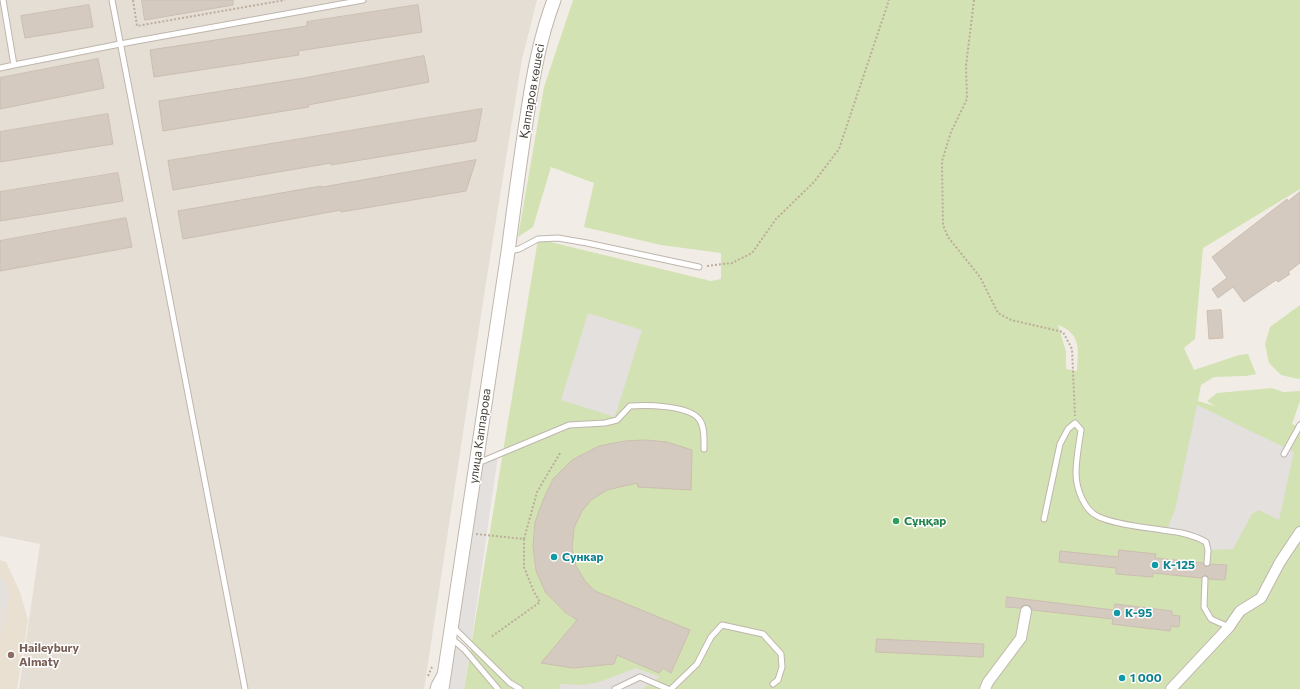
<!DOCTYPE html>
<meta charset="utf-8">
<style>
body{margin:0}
canvas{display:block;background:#f1ede6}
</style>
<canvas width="1300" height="689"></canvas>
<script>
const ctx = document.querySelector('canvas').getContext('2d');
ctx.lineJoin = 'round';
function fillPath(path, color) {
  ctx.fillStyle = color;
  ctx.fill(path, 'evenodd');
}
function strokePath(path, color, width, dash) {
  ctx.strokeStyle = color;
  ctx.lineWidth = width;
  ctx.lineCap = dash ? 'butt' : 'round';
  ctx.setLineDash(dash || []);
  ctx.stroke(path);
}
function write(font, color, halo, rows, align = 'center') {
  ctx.font = font + ' Commissioner,sans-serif';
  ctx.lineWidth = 3;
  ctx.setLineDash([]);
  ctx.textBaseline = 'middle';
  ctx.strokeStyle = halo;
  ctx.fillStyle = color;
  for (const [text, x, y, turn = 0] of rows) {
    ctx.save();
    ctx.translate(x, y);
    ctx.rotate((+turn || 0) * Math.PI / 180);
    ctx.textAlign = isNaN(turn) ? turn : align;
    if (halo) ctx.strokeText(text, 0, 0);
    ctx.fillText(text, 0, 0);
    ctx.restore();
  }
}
const residential = new Path2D(`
 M0 0H537L522 59 485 289 424 689H19L40 544 0 536Z`);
const education = new Path2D(`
 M0 560 6 562 20 592 28 620 17 689H0Z`);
const green = new Path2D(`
 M573 0H1300V189L1203 248 1195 339 1184 348 1194 370 1239 355 1248 354 1256 374 1246 376 1214 377 1201 385 1198 401 1215 406 1207 401 1217 393 1272 388 1283 392 1300 391V401L1292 424 1300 427V689H464L538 239 711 281 721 279V253L661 245 584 227 594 183 551 167 533 227 518 237 544 87ZM1058 325C1082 334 1078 350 1077 371L1066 369V351Z
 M1300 305V378L1298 379 1281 375 1269 363 1265 344 1270 327Z`);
const parking = new Path2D(`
 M588 313 642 330 615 417 561 400Z
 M1197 405 1294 452 1279 520 1259 510 1252 514 1233 549 1208 550 1206 542 1166 531 1175 510Z
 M498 455 471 644 452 626 476 464Z
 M0 579 5 580 9 594 1 644Z
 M450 637 469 654 464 689H442Z
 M636 668 660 677 642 689H559L560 684 584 685 599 682Z`);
const building = new Path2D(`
 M142 0H233V5L145 20Z
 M89 5 93 27 25 38 21 16Z
 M418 5 422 32 298 51 299 55 154 77 150 50 307 26V22Z
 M424 56 429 82 308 105 309 107 163 131 159 101 304 78Z
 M98 59 104 88 0 109V78Z
 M482 109 476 141 331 165V163L173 190 168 161Z
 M108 114 113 144 0 162V132Z
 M476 160 466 191 341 212V210L183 239 178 211 321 186V187Z
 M118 173 123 201 0 221V192Z
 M1300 192V263L1288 272 1290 274 1278 282 1276 280 1244 302 1233 287 1218 298 1212 289 1227 278 1212 257 1287 199 1288 201Z
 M126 218 132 247 0 271V241Z
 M1221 310 1223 338 1209 339 1207 311Z
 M646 440 667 442 692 450 691 490 638 487 637 483 607 490 591 500 582 511 574 528 572 548 576 566 585 581 595 591 690 630 671 673 663 668 659 673 617 655 614 664 573 668 541 663 577 620 565 612 546 593 536 571 533 546 535 522 544 498 553 479 572 460 599 446 625 441Z
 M1119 550 1156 554 1155 558 1203 563 1206 567 1209 566 1211 564 1227 565 1225 580 1209 579 1206 575 1201 578 1153 573V577L1116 574V568L1059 562 1060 551 1118 557Z
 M1007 597 1114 610 1115 604 1172 611V615L1180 616 1179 627 1171 626 1170 631 1112 624 1113 619 1032 610 1030 606 1027 605H1023L1020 608 1006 607Z
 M877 639 984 644 983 657 876 652Z`);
const path = new Path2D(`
 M133 0 137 26 285 0
 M974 0 966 66 967 99 951 132 942 161 943 225 948 237 980 277 998 313 1011 320 1063 332 1072 349 1075 416
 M707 266 732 263 752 253 776 219 814 182 839 149 889 0
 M476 534 524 539V567L534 592 540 602 491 637
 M524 539 537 492 560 453
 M428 676 432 667`);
const service = new Path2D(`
 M3 0 14 65 120 44 363 0
 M112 0 245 689
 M0 68 14 65
 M510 251 519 249 538 239 558 238 587 243 699 267
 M1284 454 1300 425
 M478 463 569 425 605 423 617 420 630 406C646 405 688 405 699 419 705 426 704 440 704 449
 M1044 519 1060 444 1068 429 1075 423 1081 430C1079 444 1076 459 1076 473 1076 488 1084 511 1099 517 1117 525 1143 527 1162 530 1178 532 1192 534 1206 542L1208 550 1207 563
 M1205 579 1204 607 1211 619 1229 627
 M454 628 510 683 520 689
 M451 638 464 649 498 689
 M433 689 434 685 440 674
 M615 689 640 677 668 689
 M671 689 697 664 711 637 722 625 763 634 781 654 782 667 778 680 773 684`);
const minor = new Path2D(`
 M985 689 988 682 1021 638 1026 611
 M1171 689 1229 627 1240 611 1261 598 1280 562 1300 532`);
const tertiary = new Path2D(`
 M442 689 508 252C514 206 520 161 527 116 533 76 540 37 554 0`);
const markers = [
 [896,521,4,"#2e9e5b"],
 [554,557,4,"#0f9aa8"],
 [1155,565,4,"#0f9aa8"],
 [1117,613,4,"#0f9aa8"],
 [11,655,4,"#8d6e63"],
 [1122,678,4,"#0f9aa8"]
];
const streetNames = [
 ["Қаппаров көшесі",532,91,-80],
 ["улица Каппарова",480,436,-82]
];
const leisureNames = [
 ["Сұңқар",904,521]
];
const cultureNames = [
 ["Сункар",562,557],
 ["K-125",1163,565],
 ["K-95",1125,613],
 ["1 000",1130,678]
];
const educationNames = [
 ["Haileybury",19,648],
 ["Almaty",19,662]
];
fillPath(residential, '#e5ded5');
fillPath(education, '#e9e0d1');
fillPath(green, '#d3e2b2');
fillPath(parking, '#e3e0de');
fillPath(building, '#d5cac0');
strokePath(building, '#ccbeb1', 1);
strokePath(service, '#bfb6ad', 7);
strokePath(minor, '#bfb6ad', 12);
strokePath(tertiary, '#bfb6ad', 15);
strokePath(path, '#bcad9c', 2, [2, 2]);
strokePath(service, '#fff', 5);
strokePath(minor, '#fff', 10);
strokePath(tertiary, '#fff', 13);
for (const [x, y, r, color] of markers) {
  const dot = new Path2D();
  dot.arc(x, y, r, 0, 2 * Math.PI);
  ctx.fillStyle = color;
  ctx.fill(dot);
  strokePath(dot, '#fff', 1.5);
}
write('12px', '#443d36', '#fff', streetNames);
write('bold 12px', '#27864d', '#fff', leisureNames, 'left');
write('bold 12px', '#0d838f', '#fff', cultureNames, 'left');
write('bold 12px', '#785e54', '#fff', educationNames, 'left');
</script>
